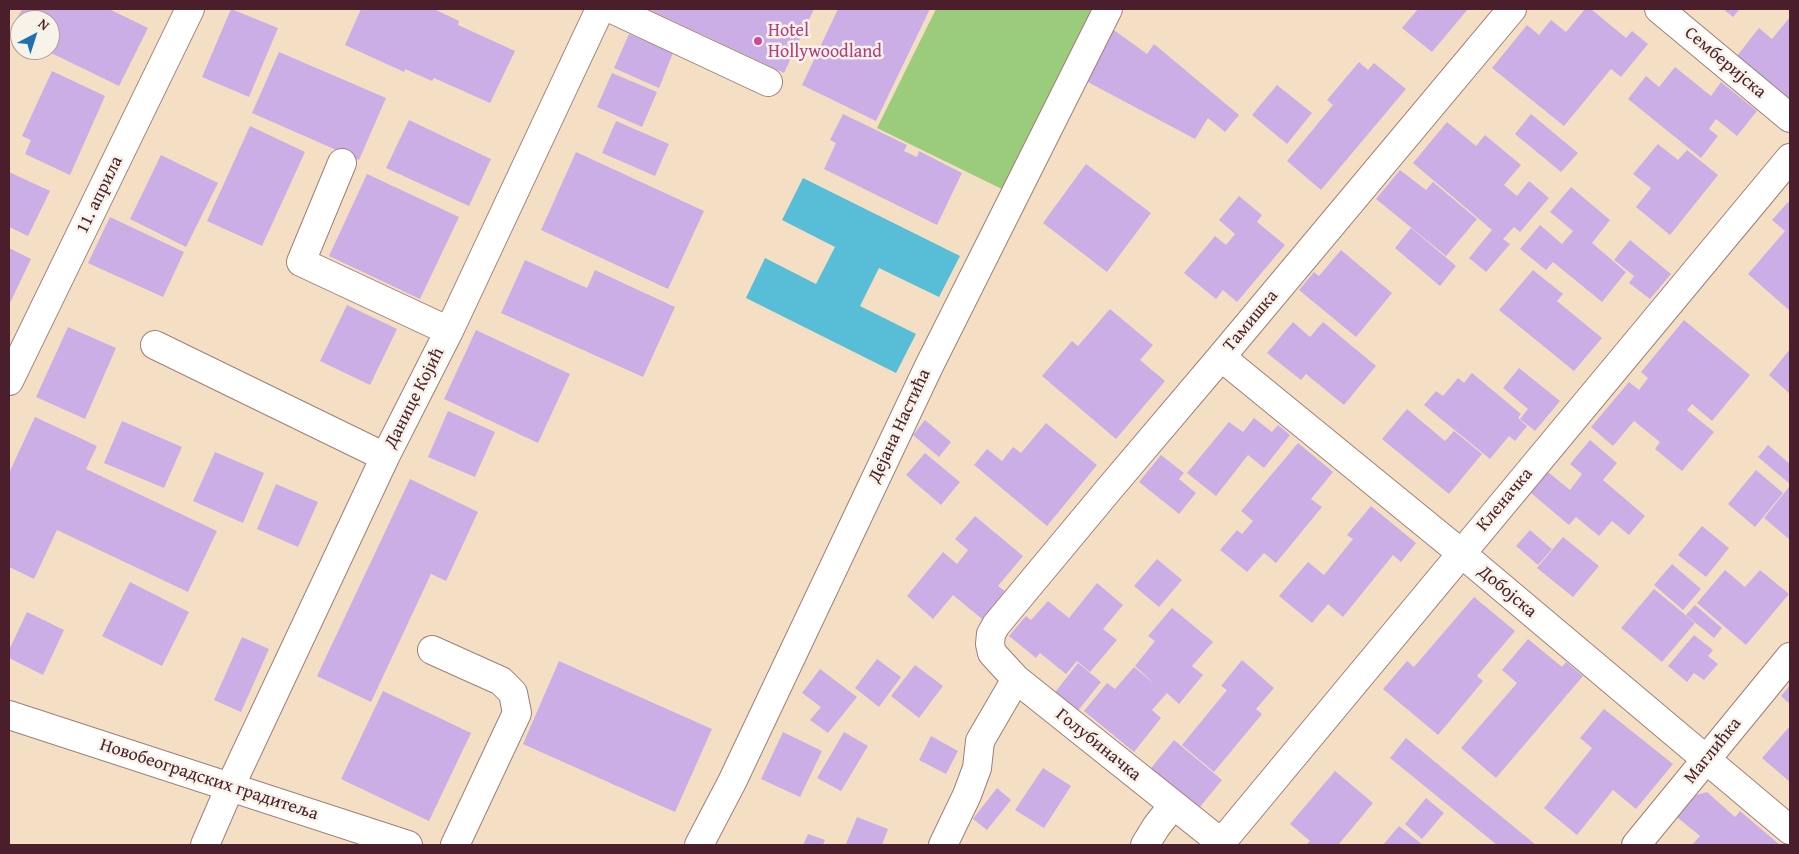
<!DOCTYPE html>
<meta charset="utf-8">
<style>
body{margin:0}
#map{position:relative;width:1799px;height:854px;overflow:hidden;background:#f4dfc5;font-family:"Gentium Book Plus",serif}
canvas{display:block}
.frame{position:absolute;inset:0;border:10px solid #4a1f2b;pointer-events:none}
.north{position:absolute;left:10px;top:10px;width:50px;height:50px;box-sizing:border-box;background:#f7f3e8;border:1px solid #b29e9c;border-radius:50%;rotate:40deg;font-size:14px;font-weight:700;line-height:20px;text-align:center;color:#4a1f2b}
.north::after{content:'';display:block;margin:auto;width:18px;height:22px;background:#1f6fb2;clip-path:polygon(50% 0,100% 100%,50% 72%,0 100%)}
</style>
<div id="map">
<canvas width="1799" height="854"></canvas>
<div class="frame"></div>
<div class="north">N</div>
</div>
<script>
const ctx = document.querySelector('canvas').getContext('2d');
ctx.lineJoin = 'round';
function fillPath(path, color) {
  ctx.fillStyle = color;
  ctx.fill(path, 'evenodd');
}
function strokePath(path, color, width, dash) {
  ctx.strokeStyle = color;
  ctx.lineWidth = width;
  ctx.lineCap = dash ? 'butt' : 'round';
  ctx.setLineDash(dash || []);
  ctx.stroke(path);
}
function write(font, color, halo, rows, align = 'center') {
  ctx.font = font + ' "Gentium Book Plus",serif';
  ctx.lineWidth = 5;
  ctx.setLineDash([]);
  ctx.textBaseline = 'middle';
  ctx.strokeStyle = halo;
  ctx.fillStyle = color;
  for (const [text, x, y, turn = 0] of rows) {
    ctx.save();
    ctx.translate(x, y);
    ctx.rotate((+turn || 0) * Math.PI / 180);
    ctx.textAlign = isNaN(turn) ? turn : align;
    if (halo) ctx.strokeText(text, 0, 0);
    ctx.fillText(text, 0, 0);
    ctx.restore();
  }
}
const green = new Path2D(`
 M936 9H1097L1008 192 877 128Z`);
const water = new Path2D(`
 M803 178 960 256 939 297 879 268 860 306 916 334 896 373 746 298 765 258 816 284 835 247 782 220Z`);
const building = new Path2D(`
 M22 9H109L148 28 119 86 45 50H50V20H20V38L10 33Z
 M231 9 278 28 249 97 202 77Z
 M361 9H434L459 21 458 25 515 51 490 103 434 78 432 81 405 69 404 72 345 45Z
 M648 9H814L784 73Z
 M838 9H930L876 121 802 85Z
 M1418 9H1468L1432 52 1402 28Z
 M1585 9H1591L1626 38 1632 31 1648 44 1621 77 1611 69 1564 126 1492 68 1527 25 1539 35 1551 20 1566 32Z
 M1723 9H1740L1733 17Z
 M1790 17V99L1737 56 1759 28 1772 39Z
 M1111 28 1147 54 1154 44 1239 115 1225 132 1208 118 1195 139 1084 80Z
 M629 34 673 53 659 88 614 68Z
 M279 52 386 98 359 160 252 113Z
 M1359 62 1368 70 1374 63 1406 89 1321 190 1287 161 1333 105 1327 100Z
 M1675 67 1711 96 1721 82 1757 111 1737 136 1716 119 1709 129 1718 136 1701 158 1628 99 1646 76 1659 87Z
 M52 71 105 96 70 175 25 154 31 140 22 136Z
 M612 73 657 92 642 127 597 107Z
 M1277 85 1312 113 1287 144 1252 115Z
 M843 114 907 145 904 151 917 157 919 151 962 173 937 225 824 169 836 143 830 140Z
 M1531 114 1578 153 1561 172 1515 134Z
 M409 120 491 159 469 206 386 168Z
 M616 121 669 144 655 176 602 153Z
 M1447 122 1476 146 1485 135 1521 165 1504 185 1517 196 1529 181 1549 198 1520 232 1514 227 1503 239 1510 244 1486 272 1469 258 1492 230 1413 163Z
 M250 126 305 152 262 246 207 221Z
 M1658 144 1678 160 1687 150 1718 175 1670 235 1636 207 1651 188 1633 174Z
 M576 152 704 211 668 289 541 230Z
 M161 155 218 183 186 247 130 219Z
 M1086 164 1151 213 1107 272 1043 223Z
 M1400 170 1426 190 1433 182 1477 219 1446 256 1376 199Z
 M9 172 50 191 28 236 9 227Z
 M367 174 459 217 420 299 329 256Z
 M1571 187 1610 220 1592 243 1626 272 1602 302 1553 262 1546 270 1520 249 1540 225 1562 244 1573 231 1550 212Z
 M1239 196 1262 215 1257 222 1285 245 1237 302 1223 290 1216 299 1184 273 1215 236 1226 245 1235 234 1219 220Z
 M1788 202 1790 204V311L1748 274 1785 231 1772 220Z
 M110 217 184 252 163 297 88 263Z
 M1411 228 1456 266 1440 286 1395 248Z
 M1630 240 1671 274 1650 299 1629 283 1634 276 1614 260Z
 M9 248 31 259 9 305Z
 M1341 250 1392 293 1356 337 1299 290 1314 272 1319 276Z
 M525 260 587 288 595 270 675 307 643 377 501 313Z
 M1533 270 1563 294 1557 301 1602 338 1574 371 1499 310Z
 M347 305 397 329 370 385 320 361Z
 M1110 309 1153 345 1140 360 1165 381 1116 439 1042 376 1072 341 1078 346Z
 M1684 320 1750 375 1712 421 1692 404 1687 410 1714 432 1682 471 1655 449 1660 442 1634 421 1613 446 1591 427 1629 382 1639 390 1648 378 1641 372Z
 M1293 322 1310 337 1323 322 1376 366 1344 405 1306 374 1301 380 1267 353Z
 M68 327 116 348 85 419 36 397Z
 M476 330 570 374 538 443 444 399Z
 M1790 349V392L1789 393 1769 375Z
 M1519 368 1560 401 1535 431 1520 419 1528 409 1503 388Z
 M1472 373 1521 414 1518 418 1527 426 1515 441 1509 436 1490 459 1424 405 1436 391 1443 396 1458 378 1464 383Z
 M1407 409 1445 441 1454 431 1482 454 1449 494 1382 439Z
 M448 411 495 432 475 477 428 457Z
 M35 417 97 446 86 469 217 531 188 592 57 530 34 579 9 567V473Z
 M1254 418 1272 432 1278 425 1290 435 1264 468 1248 455 1216 496 1187 473 1229 422 1243 432Z
 M925 420 951 442 939 457 913 435Z
 M122 421 182 447 164 488 104 463Z
 M1046 423 1097 465 1047 526 974 465 987 449 1002 461 1013 447 1021 453Z
 M1590 440 1617 463 1603 480 1645 516 1629 535 1612 521 1599 536 1576 517 1569 525 1531 493 1548 472 1570 490 1582 474 1570 464Z
 M1298 443 1333 472 1311 499 1322 507 1276 563 1264 553 1247 572 1220 550 1237 530 1242 534 1253 521 1241 511Z
 M1768 445 1790 464V484L1758 457Z
 M215 452 264 473 243 523 193 501Z
 M925 453 960 482 941 505 906 475Z
 M1161 455 1184 473 1179 479 1196 493 1179 514 1139 482Z
 M1756 470 1783 493 1755 527 1728 504Z
 M410 479 478 512 446 581 431 574 371 702 317 676Z
 M276 484 318 502 298 547 257 529Z
 M1789 487 1790 488V540L1764 518Z
 M1371 506 1416 543 1401 562 1393 555 1343 617 1328 604 1312 623 1279 596 1308 562 1324 575 1353 539 1347 535Z
 M975 516 1023 556 998 586 1005 591 982 619 953 595 933 619 907 596 943 552 957 564 968 550 955 539Z
 M1702 526 1729 548 1706 577 1678 555Z
 M1530 530 1552 549 1538 565 1516 546Z
 M1563 537 1599 566 1573 597 1537 568Z
 M1157 559 1182 580 1159 607 1134 586Z
 M1672 564 1701 589 1683 610 1654 585Z
 M1725 570 1745 587 1760 570 1789 594 1746 645 1697 603Z
 M130 582 189 612 162 666 102 636Z
 M1097 583 1123 605 1103 629 1117 640 1090 672 1077 661 1066 674 1040 653 1036 658 1009 636 1026 616 1031 620 1048 601 1069 618Z
 M1654 589 1695 623 1662 662 1621 628Z
 M1474 597 1515 631 1477 676 1483 681 1438 735 1383 689 1407 661 1414 667Z
 M1695 605 1722 628 1714 638 1686 615Z
 M1172 608 1213 642 1192 666 1203 675 1179 704 1167 693 1152 710 1161 718 1134 752 1084 711 1107 683 1115 689 1134 667 1155 684 1135 666 1155 641 1148 636Z
 M27 612 64 630 43 675 9 658V650Z
 M1694 635 1713 650 1708 656 1718 664 1704 680 1694 673 1687 682 1668 666Z
 M242 637 269 649 241 712 214 700Z
 M1528 639 1562 667 1566 662 1583 676 1496 778 1461 748 1517 683 1502 670Z
 M877 659 901 677 879 707 855 688Z
 M1242 660 1274 688 1256 709 1262 714 1214 772 1182 745 1227 690 1221 686Z
 M559 661 712 729 675 812 523 744Z
 M1078 663 1101 682 1076 713 1053 695Z
 M915 665 943 686 919 718 891 696Z
 M820 669 857 697 828 733 810 720 821 707 802 693Z
 M1790 685V704L1781 696Z
 M383 691 471 733 429 821 341 779Z
 M1604 709 1673 764 1636 809 1613 790 1577 835 1544 808 1592 748 1580 738Z
 M1790 726V782L1762 758Z
 M783 732 822 751 800 797 761 779Z
 M844 732 868 746 841 791 817 778Z
 M931 736 958 751 946 774 919 760Z
 M1406 738 1536 845H1497L1390 758Z
 M1174 740 1222 780 1195 813 1147 773Z
 M1043 768 1071 786 1044 828 1015 810Z
 M1335 771 1373 803 1338 845H1306L1310 841 1290 824Z
 M997 788 1011 800 987 830 973 819Z
 M1707 792 1735 817 1740 811 1780 845H1692L1700 836 1672 813 1681 799Z
 M1426 798 1444 813 1422 839 1405 824Z
 M857 817 888 829 882 845H850L846 844Z
 M1399 826 1423 845H1383Z
 M808 834 825 840 823 845H803Z`);
const minor = new Path2D(`
 M612 9 768 82
 M1659 9 1790 118
 M342 163 301 262 449 331
 M155 345 385 457
 M1221 357 1461 553 1790 830
 M9 381 190 9
 M432 650 501 681 513 693 517 713 455 845
 M9 715 408 845
 M1221 843 1790 158
 M205 845 230 787 385 457 449 331 600 9
 M699 845 732 782 929 366 1108 9
 M943 845 967 795 977 768 980 741 1016 679
 M1145 845 1156 827 1173 805
 M1224 845 1016 679 992 653 990 644 991 634 996 625 1110 488 1221 357 1512 9
 M1636 845 1790 657`);
const markers = [
 [758,41,5,"#d1479c"]
];
const hotelNames = [
 ["Hotel",768,31],
 ["Hollywoodland",768,52]
];
const streetNames = [
 ["Семберијска",1725,63,40],
 ["11. априла",100,195,-64],
 ["Тамишка",1251,321,-50],
 ["Данице Којић",415,398,-63],
 ["Дејана Настића",900,426,-65],
 ["Кленачка",1505,500,-50],
 ["Добојска",1507,592,40],
 ["Голубиначка",1098,745,39],
 ["Маглићка",1713,751,-51],
 ["Новобеоградских градитеља",209,780,18]
];
fillPath(green, '#9acc7c');
fillPath(water, '#58bdd6');
fillPath(building, '#cbaee6');
strokePath(minor, '#9f7f78', 30);
strokePath(minor, '#fff', 28);
for (const [x, y, r, color] of markers) {
  const dot = new Path2D();
  dot.arc(x, y, r, 0, 2 * Math.PI);
  ctx.fillStyle = color;
  ctx.fill(dot);
  strokePath(dot, '#f7f3e8', 2);
}
write('18px', '#b23c85', '#f7f3e8', hotelNames, 'left');
write('18px', '#4a1f2b', '#f7f3e8', streetNames);
</script>
